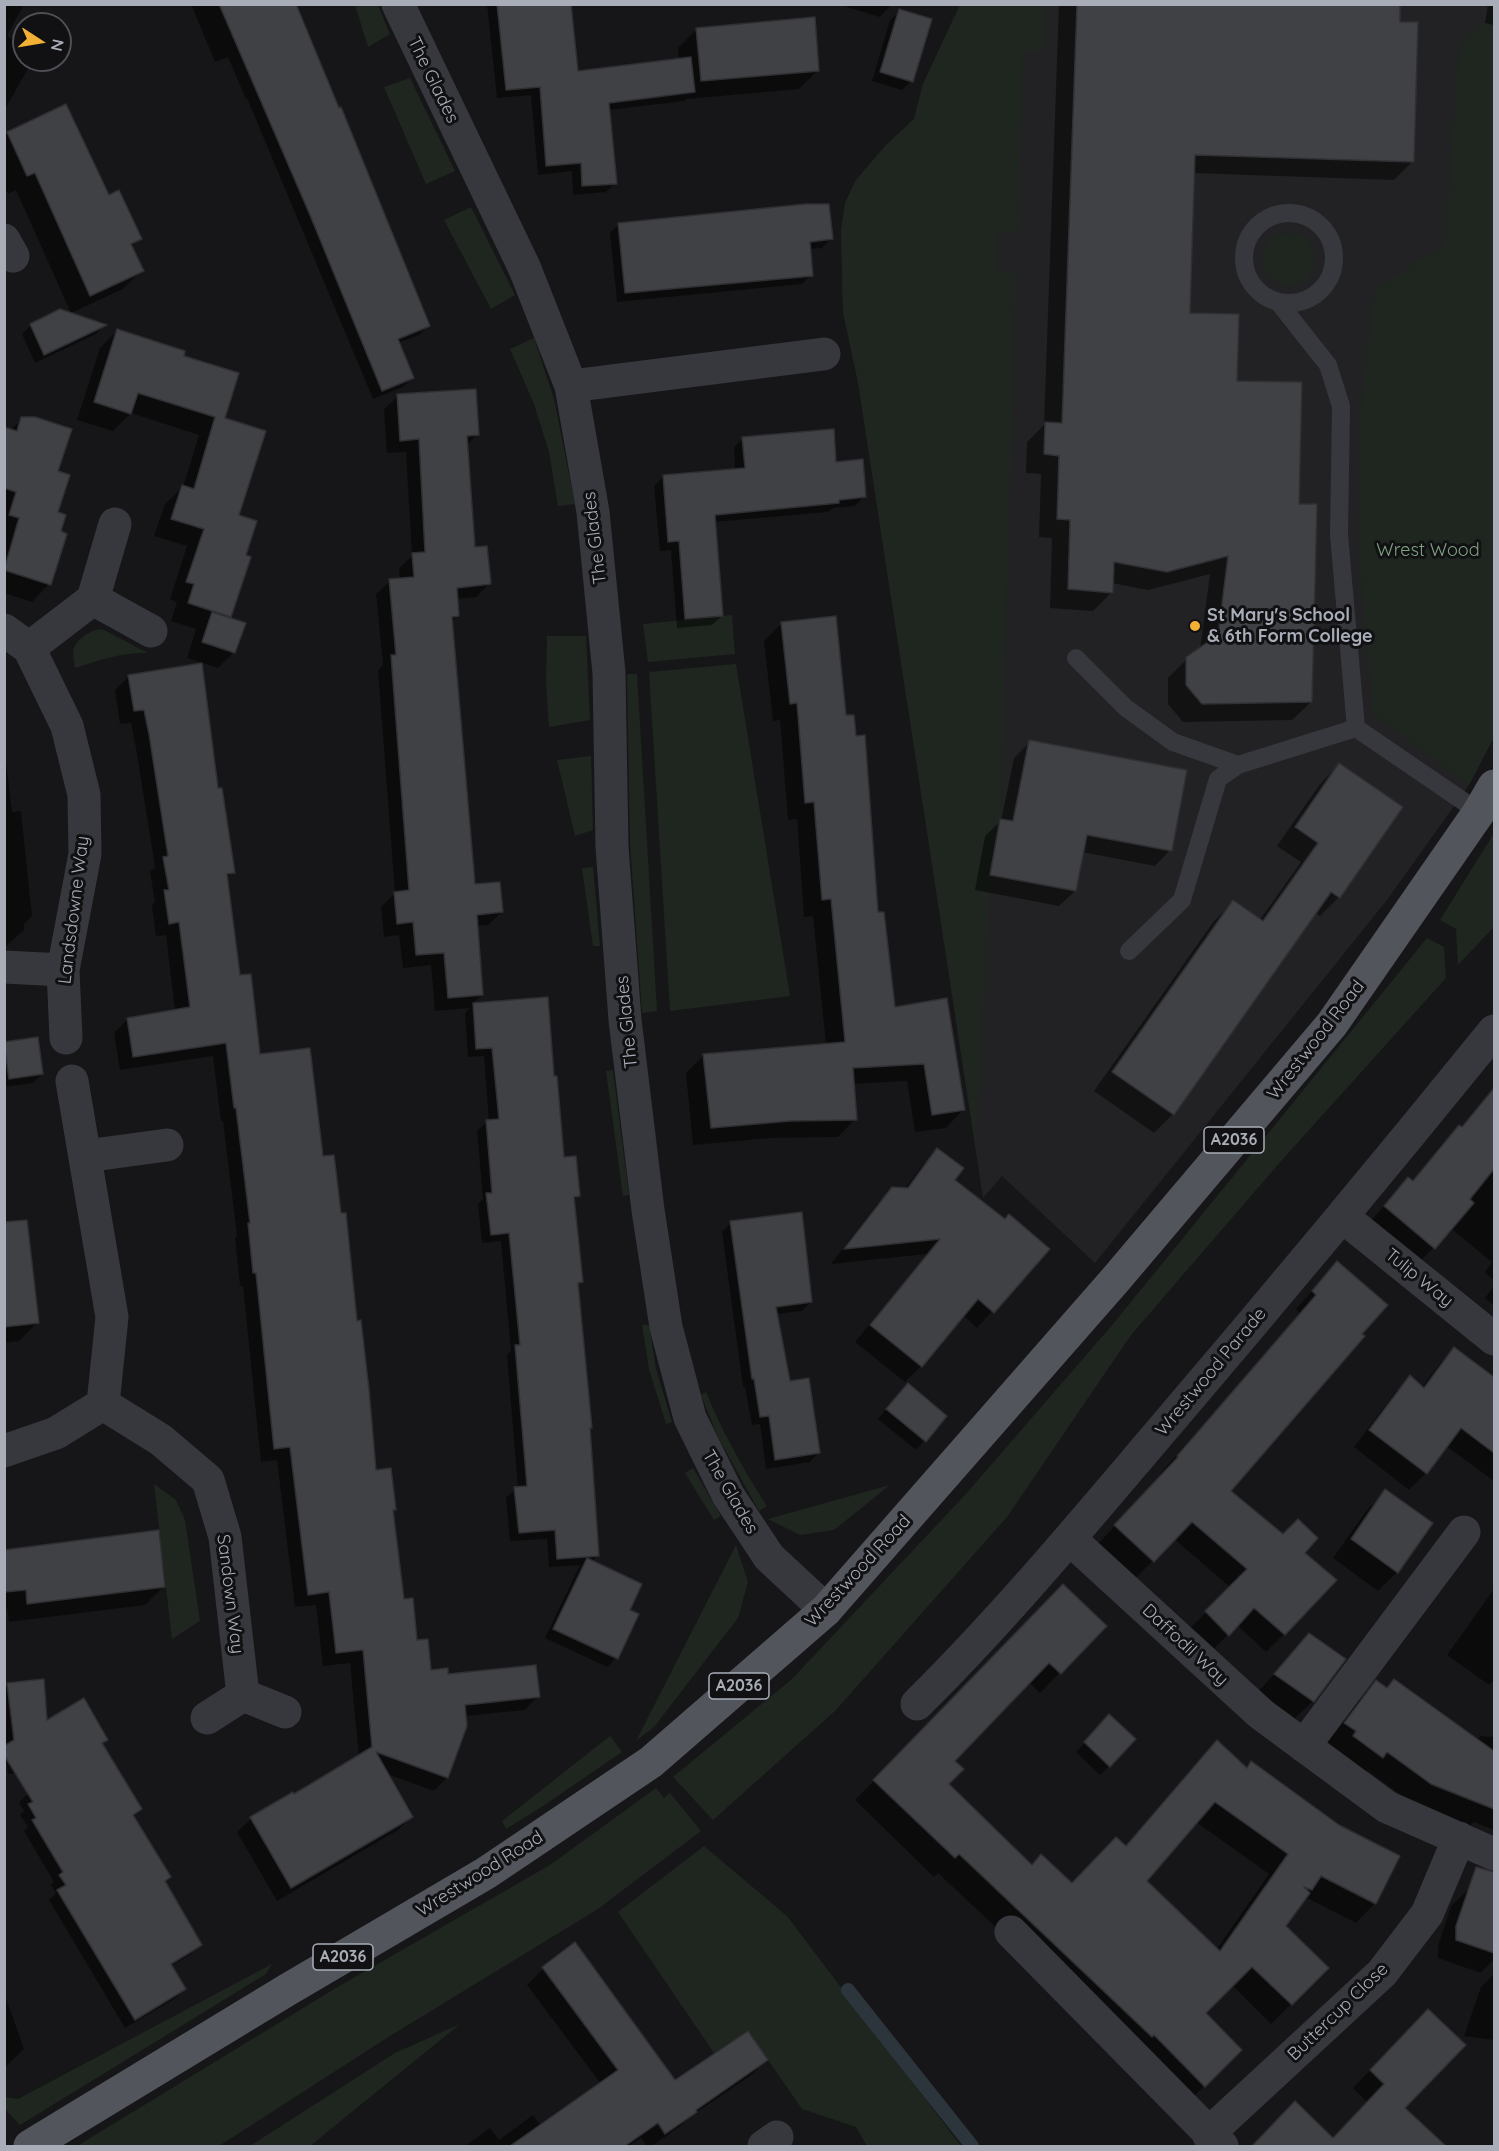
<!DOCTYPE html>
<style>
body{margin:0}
#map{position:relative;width:1499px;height:2151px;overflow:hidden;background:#161618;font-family:Quicksand,sans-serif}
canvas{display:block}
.frame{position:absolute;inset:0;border:6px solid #a8adb8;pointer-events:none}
.north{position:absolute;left:12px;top:12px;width:60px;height:60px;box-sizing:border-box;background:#111113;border:2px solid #4d4f55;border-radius:50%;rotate:102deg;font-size:16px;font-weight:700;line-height:24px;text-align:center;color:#a8adb8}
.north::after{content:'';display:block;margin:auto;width:21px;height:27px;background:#f2b134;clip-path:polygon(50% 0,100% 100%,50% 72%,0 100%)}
</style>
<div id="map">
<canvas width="1499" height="2151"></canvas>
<div class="frame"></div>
<div class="north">N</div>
</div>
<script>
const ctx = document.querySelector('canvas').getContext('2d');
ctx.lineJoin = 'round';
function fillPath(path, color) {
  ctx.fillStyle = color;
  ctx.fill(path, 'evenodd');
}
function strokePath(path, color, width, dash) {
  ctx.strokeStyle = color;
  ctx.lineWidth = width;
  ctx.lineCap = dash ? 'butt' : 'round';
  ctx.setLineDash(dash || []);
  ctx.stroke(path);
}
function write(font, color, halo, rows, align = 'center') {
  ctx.font = font + ' Quicksand,sans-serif';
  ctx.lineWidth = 6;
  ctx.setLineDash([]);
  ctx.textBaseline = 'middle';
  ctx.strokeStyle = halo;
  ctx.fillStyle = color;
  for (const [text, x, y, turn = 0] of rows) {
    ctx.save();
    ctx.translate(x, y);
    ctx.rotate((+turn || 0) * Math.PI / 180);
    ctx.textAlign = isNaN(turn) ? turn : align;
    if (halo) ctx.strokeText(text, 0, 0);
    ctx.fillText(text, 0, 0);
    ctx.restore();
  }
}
const built = new Path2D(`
 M960 5H1494V737L1469 785 1387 900 1095 1263 1002 1176 983 1198 858 382 843 312 841 230 845 203 856 180 886 145 914 119 923 84Z`);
const green = new Path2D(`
 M355 5H378L390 34 368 47Z
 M960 5H1045L1043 51H1023L1018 233H996L995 271H1016L1000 819 990 875 976 1149 858 382 843 312 841 230 845 203 856 180 886 145 914 119 923 84Z
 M1493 14 1494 15V737L1469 785 1373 713 1359 558 1361 404 1375 289 1445 244 1459 45Z
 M410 78 455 171 426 184 384 87Z
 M471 207 515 295 491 309 444 220Z
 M1263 259a26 26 0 1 1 52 0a26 26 0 1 1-52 0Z
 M534 338 554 399 575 504 558 506 549 452 534 404 510 349Z
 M732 615 735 654 648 662 643 624Z
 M102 629 148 653C123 652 99 660 75 668 75 663 73 658 73 653 74 640 90 630 102 629Z
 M547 636H586L590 720 549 727 546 681Z
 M736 664 790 996 670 1011 649 672Z
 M627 674H637L657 1011 642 1013 630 843Z
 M591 756 593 830 575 836 557 760Z
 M1494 833V927L1458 965 1456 929 1440 920Z
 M593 867 600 946H593L582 868Z
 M1427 938 1444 947 1446 978 1282 1160 1131 1335 1007 1517 835 1711 713 1820 673 1777 792 1679 965 1495 1113 1324Z
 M613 1070 629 1195 623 1196 606 1071Z
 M642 1325H649L656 1369 672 1422 666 1424 649 1369Z
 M706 1392C723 1433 743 1469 767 1506L759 1511 718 1437 701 1395Z
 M693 1468 721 1516 714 1520 685 1473Z
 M154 1484 176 1500 185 1520 200 1621 172 1639Z
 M890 1485 834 1530 800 1535 768 1519Z
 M736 1545 748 1582 738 1618 654 1727 636 1741Z
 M610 1736 622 1752 543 1806 506 1829 502 1821Z
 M656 1788 664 1798 670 1793 701 1831 598 1909 390 2036 219 2146H77L336 1988 550 1865Z
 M704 1846 787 1916 961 2146H867L856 2127 802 2109 748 2031 714 2053 618 1912Z
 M272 1964 266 1974 20 2125 5 2109V2097L18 2099Z
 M460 2024 310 2146H250L395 2053Z`);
const shadow = new Path2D(`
 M4 4H24L7 36 24 45V60H33L4 111Z
 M191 4H295L428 326 419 335 398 343 412 378 403 387 373 399 247 98 246 99 228 57 215 62Z
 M487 4H569L577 73 679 60 678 48 697 29 818 70 799 89 687 99 684 101 609 110 615 183 606 192 573 195 572 171 538 175 531 95 497 98Z
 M837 4H892L880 17Z
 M1059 4H1399L1398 23 1413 161 1394 180 1193 173 1189 314 1235 382 1298 505 1311 702 1292 720 1183 722 1168 704V678L1187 659 1200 649 1210 574 1148 590 1112 583V592L1093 611 1050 608 1052 538 1039 537 1041 474 1026 473 1027 442 1044 425Z
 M1488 4H1494V25L1485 23Z
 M900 11 911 81 902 90 872 81 890 20Z
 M8 133 108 197 140 239 131 247 142 270 123 289 71 313 16 190 8 194 4 186V136Z
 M619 224 831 238 822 248 809 249 811 275 802 284 617 302 610 233Z
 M31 325 104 326 96 334 35 363 22 334Z
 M118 330 182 357 223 419 237 516 229 616 228 618 234 652 218 668 187 658 196 629 171 621 177 602 170 599 187 546 154 536 165 504 183 487 199 435 131 413 113 431 77 420 100 348Z
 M398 396 477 435 466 446 473 548 489 584 476 597 456 599 458 616 451 622 473 886 502 912 488 925 476 926 482 995 472 1004 547 999 552 1078 563 1158 579 1195 573 1201 581 1282 577 1286 597 1556 591 1562 628 1611 616 1658 607 1667 545 1638 578 1569 581 1565 549 1567 547 1539 510 1541 506 1497 518 1488 507 1355 511 1351 501 1241 482 1243 478 1204 483 1199 477 1131 487 1122H489L484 1056 468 1057 465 1013 470 1008 435 1011 431 965 403 968 399 935 384 937 381 907 395 893 378 670 383 665 376 594 390 581 400 580 399 568 412 556 406 452 387 453 384 409Z
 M22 419 56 472V513L49 584 32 602 4 593V436Z
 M743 438 835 463 864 496 855 506 833 508 828 512 714 522 722 616 712 625 677 628 671 550 660 551 654 486 664 476 735 471 734 447Z
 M782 623 845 717 894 1008 963 1110 946 1128 915 1132 907 1081 852 1084 855 1119 838 1137 771 1138 693 1145 686 1073 704 1055 826 1045 813 916 804 917 797 819 788 820 780 720 773 721 764 641Z
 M129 676 217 790 233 872 226 879 238 977 259 1056 321 1158 355 1322 375 1472 394 1510 392 1512 403 1600 416 1642 430 1671 538 1696 525 1710 465 1716 447 1777 434 1791 387 1774 411 1817 398 1830 277 1901 237 1832 251 1819 359 1757 350 1663 323 1666 316 1605 295 1607 277 1460 261 1462 243 1286H240L235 1238 237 1236 223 1121H221L213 1056 120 1070 114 1033 128 1019 175 1011 166 935 156 936 152 905 155 902 150 872 155 867 136 748 131 723 120 724 115 690Z
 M1030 742 1170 850 1155 866 1082 852 1075 891 1059 906 975 890 985 836 1001 821 1014 758Z
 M4 743 12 812 21 811 32 916 24 924V930L4 948Z
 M1339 765V897L1320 916 1315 912 1173 1114 1154 1133 1094 1091 1214 921 1233 902 1259 921 1301 862 1277 846 1320 784Z
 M4 1044 42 1074 33 1083 4 1087Z
 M1494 1087V1281L1485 1272 1492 1262 1453 1230 1446 1237 1444 1236 1417 1265 1368 1224 1408 1179 1412 1182 1442 1144 1460 1128Z
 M938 1150 952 1180 1005 1220 1047 1249 977 1328 963 1315 921 1366 905 1382 855 1342 927 1254 831 1264 877 1204 893 1188 904 1190 922 1166Z
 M731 1223 811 1302 802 1311 776 1314 789 1382 819 1452 810 1462 766 1469 760 1424 752 1425 745 1387H743L722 1232Z
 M1337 1263 1229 1491 1303 1553 1284 1634 1266 1652 1237 1625 1211 1652 1188 1630 1231 1588 1174 1539 1135 1579 1098 1544 1162 1475 1160 1474 1300 1313 1296 1309Z
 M4 1267 38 1322 19 1341 4 1343Z
 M1494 1286V1305L1485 1298Z
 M1454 1349 1494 1379V1481L1446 1446 1426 1473 1409 1490 1354 1447 1394 1394 1410 1377 1422 1387 1438 1366Z
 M899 1394 945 1416 916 1450 878 1419Z
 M1386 1491 1397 1572 1378 1591 1333 1558 1367 1510Z
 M4 1534 6 1551 164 1586 145 1605 9 1622 7 1608H4Z
 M1494 1589V1680L1489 1685 1447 1655Z
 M1044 1606 1105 1626 1040 1693 1029 1682 953 1761 947 1785 1031 1866 1072 1884 1124 1847 1197 1762 1217 1742 1246 1769 1251 1763 1375 1903 1356 1923 1305 1897 1284 1926 1327 1968 1271 2024 1232 1985 1204 2013 1240 2050 1185 2105 938 1873 934 1877 855 1800ZM1196 1822 1269 1874 1216 1950 1145 1882Z
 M1309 1635 1313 1701 1294 1719 1257 1693Z
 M1394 1681 1477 1740 1480 1736 1494 1737V1830L1474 1822 1470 1826 1412 1803 1368 1771 1363 1776 1327 1743 1358 1701 1377 1682 1386 1689Z
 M8 1685 46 1722 106 1739 101 1744 99 1764 8 1774 4 1746V1688Z
 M1100 1725 1109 1766 1100 1775 1076 1752Z
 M113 1763 140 1809 132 1817 169 1877 164 1883 200 1945 191 1954 171 1966 185 1989 176 1998 125 2028 49 1900 56 1893 51 1885 54 1882 24 1831 28 1827 20 1815 24 1811 19 1802 28 1794Z
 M1470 1888 1494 1896V1959L1481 1973 1438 1958V1946L1451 1906Z
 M543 1969 674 2082 766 2060 750 2076 688 2118 679 2127 652 2146H647L641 2138 629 2146H465L490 2128 499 2140 533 2115 541 2126 601 2084 527 1985Z
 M1494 1974V2040L1464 2036 1481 1987Z
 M4 1992 24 2049 4 2068Z
 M1411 2028 1403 2108 1444 2146H1253L1278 2121 1332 2139 1367 2102 1353 2088Z`);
const stream = new Path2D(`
 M848 1990 972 2146`);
const building = new Path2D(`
 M219 4H296L339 108 341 107 430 326 398 339 414 378 382 391 310 215Z
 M497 4H571L578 71 691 57 695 92 609 103 617 184 582 186 581 163 546 166 540 87 506 90Z
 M1077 4H1400V22H1418L1414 162 1195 155 1190 313 1239 314 1237 381 1302 382 1299 504H1317L1312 702 1202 704 1186 685V657L1218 635 1228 556 1167 572 1114 562 1113 593 1068 589 1070 520 1057 519 1059 456 1044 454 1045 422 1062 423Z
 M899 9 932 19 913 82 880 72Z
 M815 17 819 71 701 81 696 28Z
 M66 104 109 195 119 190 142 239 131 244 144 271 90 296 35 173 27 176 7 132Z
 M806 204H829L833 239 810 242 813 276 625 293 618 223Z
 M60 309 107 325 44 355 30 324Z
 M117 329 185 351 184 356 239 373 225 418 266 431 239 515 257 521 246 555 251 557 231 617 188 603 194 584 186 582 204 529 171 519 182 485 194 489 215 417 138 393 131 414 94 402Z
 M476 389 479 435 467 436 475 547 487 546 491 584 457 588 459 616 452 617 475 884 500 882 503 912 477 915 483 995 448 998 444 953 416 955 413 922 397 924 394 892 409 890 391 655H396L389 579 414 577 412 553 425 552 419 439 400 441 397 394Z
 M21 417H35L72 429 58 471 70 475 58 512 66 515 61 531 67 534 51 585 4 570 19 518 9 515 16 492 4 488V427L17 431Z
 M834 429 836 462 863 459 866 497 839 500V503L715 515 723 616 685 619 679 541 668 542 663 475 745 468 742 437Z
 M212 612 246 623 235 653 202 642Z
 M836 616 846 715H854L856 736 865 735 878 912H884L895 1007 947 998 965 1110 932 1115 924 1064 853 1068 857 1120 790 1121 711 1128 703 1054 845 1042 831 899 822 900 814 802 805 803 797 703 790 704 781 622Z
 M202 663 218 788H222L235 873 227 874 240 975 251 974 260 1054 310 1048 323 1156 334 1155 341 1213H346L357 1321 361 1320 369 1390 376 1470 391 1468 396 1510H393L404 1599 413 1598 417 1640 428 1639 431 1670 448 1668V1674L536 1665 540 1697 465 1705 467 1726 448 1778 376 1752 413 1817 291 1888 250 1817 293 1792 294 1794 372 1747 363 1650 336 1653 329 1592 308 1595 290 1447 274 1449 256 1273H253L248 1223H250L236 1108H234L226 1043 133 1057 127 1018 190 1007 179 922 169 924 164 890H169L163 857 168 856 149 734 144 710 134 711 128 675Z
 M1029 740 1187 770 1172 851 1087 835 1076 891 990 875 1000 819 1013 821Z
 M1339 763 1403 807 1340 898 1331 892 1174 1115 1112 1072 1233 900 1263 921 1318 843 1295 827Z
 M548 997 554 1076H557L564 1157 576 1156 580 1196 574 1197 583 1282 578 1283 592 1428H590L599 1556 557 1559 555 1530 519 1533 514 1487 527 1486 515 1345H520L509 1233 491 1235 486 1193H492L486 1120 499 1119 492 1048 476 1049 473 1003Z
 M38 1037 43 1074 9 1079 4 1042Z
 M1494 1088V1169L1470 1199 1474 1203 1435 1249 1384 1206 1408 1177 1413 1181 1459 1125 1462 1127Z
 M937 1148 964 1168 955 1180 1005 1219 1009 1214 1050 1249 994 1313 978 1299 922 1367 870 1325 940 1239 844 1249 892 1187 908 1188Z
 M802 1212 812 1302 776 1307 790 1381 809 1378 820 1453 775 1460 769 1416 760 1417 754 1379H752L730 1221Z
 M27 1220 39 1323 4 1327V1222Z
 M1337 1261 1388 1305 1362 1334 1365 1336 1231 1491 1283 1534 1298 1519 1318 1538 1305 1553 1337 1580 1285 1635 1254 1608 1229 1636 1205 1611 1247 1569 1192 1522 1154 1562 1114 1525 1178 1457 1177 1456 1316 1295 1312 1291Z
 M1454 1347 1494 1377V1453L1461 1428 1427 1474 1369 1430 1410 1375 1424 1388Z
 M908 1383 947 1416 926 1442 886 1409Z
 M1385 1489 1433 1523 1398 1573 1351 1539Z
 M159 1530 165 1587 27 1604 26 1590 4 1592V1550Z
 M587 1558 642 1584 630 1610 639 1614 618 1659 553 1629Z
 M1063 1584 1107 1626 1061 1674 1049 1663 955 1761 964 1769 949 1784 1032 1865 1041 1854 1072 1883 1116 1837 1126 1846 1217 1740 1247 1768 1251 1761 1339 1825 1400 1856 1376 1904 1321 1876 1312 1890 1304 1887 1310 1893 1286 1926 1329 1968 1292 2005 1252 1967 1206 2013 1242 2050 1205 2087 1154 2035 1152 2037 959 1854 955 1858 873 1780ZM1215 1802 1288 1854 1220 1951 1147 1881Z
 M1309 1633 1346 1659 1314 1702 1274 1674Z
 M44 1679 47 1720 84 1698 108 1740 102 1743 142 1809 133 1815 171 1877 165 1881 202 1945 171 1964 186 1989 135 2020 57 1890 66 1885 59 1875 63 1872 32 1820 36 1818 28 1804 33 1802 4 1755V1746L14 1740 7 1683Z
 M1394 1679 1494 1751V1809L1431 1784 1387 1752 1383 1758 1353 1736 1356 1731 1344 1723 1376 1680 1387 1688Z
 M1109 1714 1136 1739 1110 1767 1084 1742Z
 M1476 1867 1494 1872V1953L1456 1940V1926Z
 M575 1942 675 2080 748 2031 768 2060 696 2110 697 2112 665 2134 658 2123 625 2146H510L618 2070 542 1967Z
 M1428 2009 1466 2045 1405 2108 1446 2146H1252L1295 2101 1333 2138 1384 2084 1370 2070Z`);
const lane = new Path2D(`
 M1244 258a45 45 0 1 1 90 0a45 45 0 1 1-90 0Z
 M1279 303 1328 365 1341 406 1339 535 1356 728 1479 812
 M1076 658 1126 708 1173 742 1238 765
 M1129 951 1182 900 1218 779 1238 765 1356 728`);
const street = new Path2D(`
 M398 4 525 269 571 386 593 512 609 673 612 847 625 1020 648 1210 666 1327 690 1418 728 1495 769 1557 826 1610
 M4 240 13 256
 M571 386 824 354
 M93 599 151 631
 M4 630 29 648 67 726 84 795 85 854 63 970 66 1038
 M29 648 93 599 115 524
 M4 967 63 970
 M72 1081 112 1317 103 1404 161 1440 208 1480 225 1537 243 1695
 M86 1156 167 1145
 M1343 1217 1494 1339
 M4 1451 56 1433 103 1404
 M1070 1539 1261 1714 1387 1807 1494 1854
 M917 1704C1006 1616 1086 1519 1167 1424 1278 1294 1387 1163 1494 1031
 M207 1718 243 1695 285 1712
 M1304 1746 1464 1532
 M1011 1932 1222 2146
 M1208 2134 1382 1973 1427 1914 1459 1838
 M764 2146 777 2137`);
const primary = new Path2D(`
 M30 2146 287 1990 486 1873 651 1762 826 1610 1116 1279 1332 1024 1479 812 1494 786`);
const markers = [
 [1195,626,6,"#f2b134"]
];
const shields = [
 [1234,1140,60],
 [739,1686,60],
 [343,1957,60]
];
const shieldNames = [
 ["A2036",1234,1140],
 ["A2036",739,1686],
 ["A2036",343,1957]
];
const streetNames = [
 ["The Glades",433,80,64],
 ["The Glades",595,538,-97],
 ["Landsdowne Way",74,910,-83],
 ["The Glades",627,1022,-96],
 ["Wrestwood Road",1316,1040,-52],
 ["Tulip Way",1419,1278,39],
 ["Wrestwood Parade",1211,1372,-50],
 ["The Glades",730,1492,60],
 ["Wrestwood Road",858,1571,-47],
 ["Sandown Way",230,1594,83],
 ["Daffodil Way",1185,1645,43],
 ["Wrestwood Road",480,1874,-32],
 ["Buttercup Close",1338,2012,-44]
];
const parkNames = [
 ["Wrest Wood",1428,551]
];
const poiNames = [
 ["St Mary's School",1207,616],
 ["& 6th Form College",1207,637]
];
fillPath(built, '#222225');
fillPath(green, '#1e261f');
fillPath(shadow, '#0007');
strokePath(stream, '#2c353c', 14);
fillPath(building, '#404145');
strokePath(building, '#303034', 1.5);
strokePath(lane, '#37383d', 18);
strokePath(street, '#37383d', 33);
strokePath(primary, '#53555c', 33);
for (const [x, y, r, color] of markers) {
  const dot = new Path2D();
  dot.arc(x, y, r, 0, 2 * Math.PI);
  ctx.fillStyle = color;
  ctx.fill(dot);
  strokePath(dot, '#111113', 2);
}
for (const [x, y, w] of shields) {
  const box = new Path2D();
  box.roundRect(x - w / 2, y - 13, w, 26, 4.5);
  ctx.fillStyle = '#111113';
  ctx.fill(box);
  strokePath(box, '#a8adb8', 1.5);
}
write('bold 16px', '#a8adb8', null, shieldNames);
write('18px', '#a8adb8', '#111113', streetNames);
write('18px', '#7fa381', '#111113', parkNames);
write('bold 18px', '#a8adb8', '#111113', poiNames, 'left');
</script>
